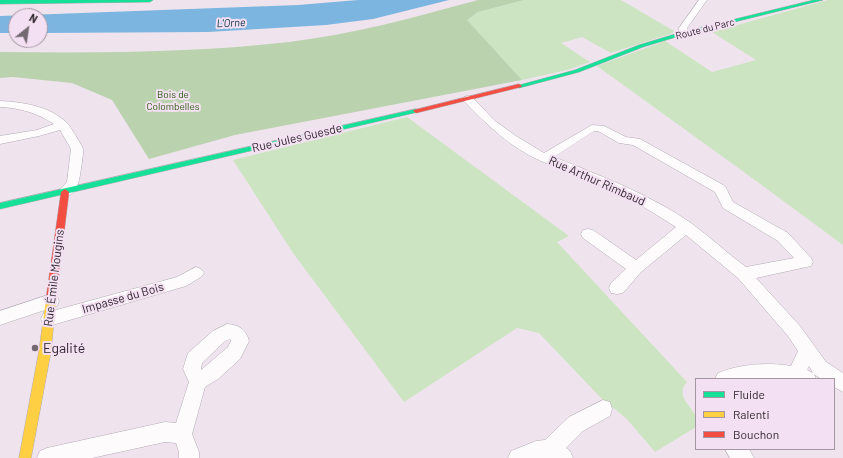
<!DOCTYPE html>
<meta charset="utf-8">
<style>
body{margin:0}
#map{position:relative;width:843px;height:458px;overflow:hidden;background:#efe4ee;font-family:Barlow,sans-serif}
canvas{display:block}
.legend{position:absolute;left:695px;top:378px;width:140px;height:72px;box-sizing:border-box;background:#f3e0f2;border:1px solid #a496a3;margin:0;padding:5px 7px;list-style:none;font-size:12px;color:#2e272d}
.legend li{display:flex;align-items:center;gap:8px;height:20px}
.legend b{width:20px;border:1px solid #a496a3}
.north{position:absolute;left:8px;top:8px;width:40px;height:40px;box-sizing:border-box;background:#f3e0f2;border:1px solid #a496a3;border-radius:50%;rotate:30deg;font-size:11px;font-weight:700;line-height:16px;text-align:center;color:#2e272d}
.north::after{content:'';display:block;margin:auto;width:14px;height:18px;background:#726971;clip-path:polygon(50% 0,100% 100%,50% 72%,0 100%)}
</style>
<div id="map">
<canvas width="843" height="458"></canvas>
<ul class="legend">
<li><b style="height:5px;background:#16e098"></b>Fluide</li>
<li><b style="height:5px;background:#ffcf43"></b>Ralenti</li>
<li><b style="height:5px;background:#f24e42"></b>Bouchon</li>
</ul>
<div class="north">N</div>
</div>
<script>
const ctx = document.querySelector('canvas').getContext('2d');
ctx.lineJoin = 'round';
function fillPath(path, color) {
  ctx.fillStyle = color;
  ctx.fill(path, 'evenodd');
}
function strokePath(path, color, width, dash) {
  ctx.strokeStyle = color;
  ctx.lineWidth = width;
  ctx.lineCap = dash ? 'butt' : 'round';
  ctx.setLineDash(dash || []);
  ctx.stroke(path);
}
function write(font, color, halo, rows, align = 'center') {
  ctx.font = font + ' Barlow,sans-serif';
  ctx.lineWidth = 4;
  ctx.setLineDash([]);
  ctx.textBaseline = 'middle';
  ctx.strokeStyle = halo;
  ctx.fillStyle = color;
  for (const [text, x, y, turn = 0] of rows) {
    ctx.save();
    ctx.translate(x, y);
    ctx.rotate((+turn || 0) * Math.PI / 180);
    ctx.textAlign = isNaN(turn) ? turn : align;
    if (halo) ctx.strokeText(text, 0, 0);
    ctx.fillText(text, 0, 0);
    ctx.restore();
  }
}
const green = new Path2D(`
 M524 0H621L674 31 673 33 611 53 582 37 561 43 590 62 567 70 522 80 466 20 478 12Z
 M828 0H843V245L748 175 597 66 665 41 712 72 756 60 712 32Z
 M407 117 569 236 557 242 687 382C674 396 693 407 696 417 697 420 696 424 696 427L655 452 626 418 601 398 539 333 517 328 404 402 293 253 233 160Z`);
const forest = new Path2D(`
 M478 0H524L478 12 467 20 522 80 235 135 149 159 112 100 72 83 13 77 0 78V52C97 53 193 53 289 42 354 34 416 17 478 0Z`);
const water = new Path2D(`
 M358 0H449L373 19 326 25 208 32 40 33V16H16V33H0V16L298 5Z`);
const street = new Path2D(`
 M699 0H707L687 28 688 33 687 35H681L679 32V28Z
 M468 96 472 97 495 121 516 136 544 153 592 125 604 126 626 137 640 139 725 186 733 202 788 233 811 258 813 262 811 266 756 278 800 326 826 362 843 373V392L834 387V379H821L814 374 816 379H715L718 373C740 364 767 362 791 366L798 351 788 336 738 278 686 235 641 272 623 293 617 294 611 293 609 288 611 283 626 269 583 238 581 234 583 230 588 229 593 230 636 260 676 227C655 214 633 199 610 189 587 179 564 171 541 161 511 148 487 125 464 101L463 99 464 97ZM594 131H598L619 143 633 145 715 192 723 208 778 241 794 258 746 267C727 253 710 237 691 223 649 194 601 176 554 157ZM809 366 813 373 807 370Z
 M0 101C22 102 50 106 67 123 70 126 82 145 83 149 84 153 82 158 82 162 80 174 79 201 60 195L58 192 67 182 71 149 60 130 39 136 0 144V136L37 130 54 124C37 113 21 108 0 107Z
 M196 267 201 269 204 273 201 277 186 286 49 326 43 324 41 319 43 314 49 312 177 277Z
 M51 294 57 296 59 301 57 306 0 325V311Z
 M227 324C239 325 246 329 249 341L240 359 218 379 205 387 192 434 199 452V458H179V452L176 443 165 442 92 458H37L40 451 47 448 165 422 176 423 189 382 183 369 188 353 213 331ZM230 339 231 341 228 347 201 370 202 363 225 341Z
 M603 400 610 402 612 409 610 416 583 431 566 448 570 451 573 458H508L511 451 536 441 545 440 569 417Z
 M725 449H749L754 458H730Z`);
const fast = new Path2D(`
 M0 0H153L150 2 0 4Z
 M814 0H823L686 34 643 47 579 72 519 88 516 86 575 70 639 45 682 32Z
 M416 109 419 111 418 112 0 209V203Z`);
const slow = new Path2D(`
 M51 295 55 296 56 299 51 351 31 458H19L39 351 46 299 47 296Z`);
const jam = new Path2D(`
 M519 84 522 86 521 87 416 113 413 111 414 110Z
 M65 189 69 192 56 299 55 302 51 303 47 302 46 299 61 192Z`);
const markers = [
 [35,348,4,"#726971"]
];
const farStreetnames = [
 ["Route du Parc",705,29,-14]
];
const farParknames = [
 ["Bois de",173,95],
 ["Colombelles",173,107]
];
const farWaternames = [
 ["L'Orne",231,23,-2]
];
const streetNames = [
 ["Rue Jules Guesde",297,138,-13],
 ["Rue Arthur Rimbaud",597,181,24],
 ["Rue Émile Mougins",54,278,-83],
 ["Impasse du Bois",123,298,-16]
];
const nearPoinames = [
 ["Egalité",43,348]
];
fillPath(green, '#cce4c1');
fillPath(forest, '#bad2ae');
fillPath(water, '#7cb6e0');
strokePath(street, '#b2aab2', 1);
strokePath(fast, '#b2aab2', 1);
strokePath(slow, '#b2aab2', 1);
strokePath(jam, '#b2aab2', 1);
fillPath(street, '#fdfbfc');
fillPath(fast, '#16e098');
fillPath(slow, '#ffcf43');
fillPath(jam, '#f24e42');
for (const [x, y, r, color] of markers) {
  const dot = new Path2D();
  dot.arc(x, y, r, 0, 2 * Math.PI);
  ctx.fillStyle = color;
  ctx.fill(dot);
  strokePath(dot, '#f3e0f2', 1.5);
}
write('10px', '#2e272d', '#f3e0f2', farStreetnames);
write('10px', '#28590c', '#f3e0f2', farParknames);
write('italic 11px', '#052d43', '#f3e0f2', farWaternames);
write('12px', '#2e272d', '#f3e0f2', streetNames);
write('14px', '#2e272d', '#f3e0f2', nearPoinames, 'left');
</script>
